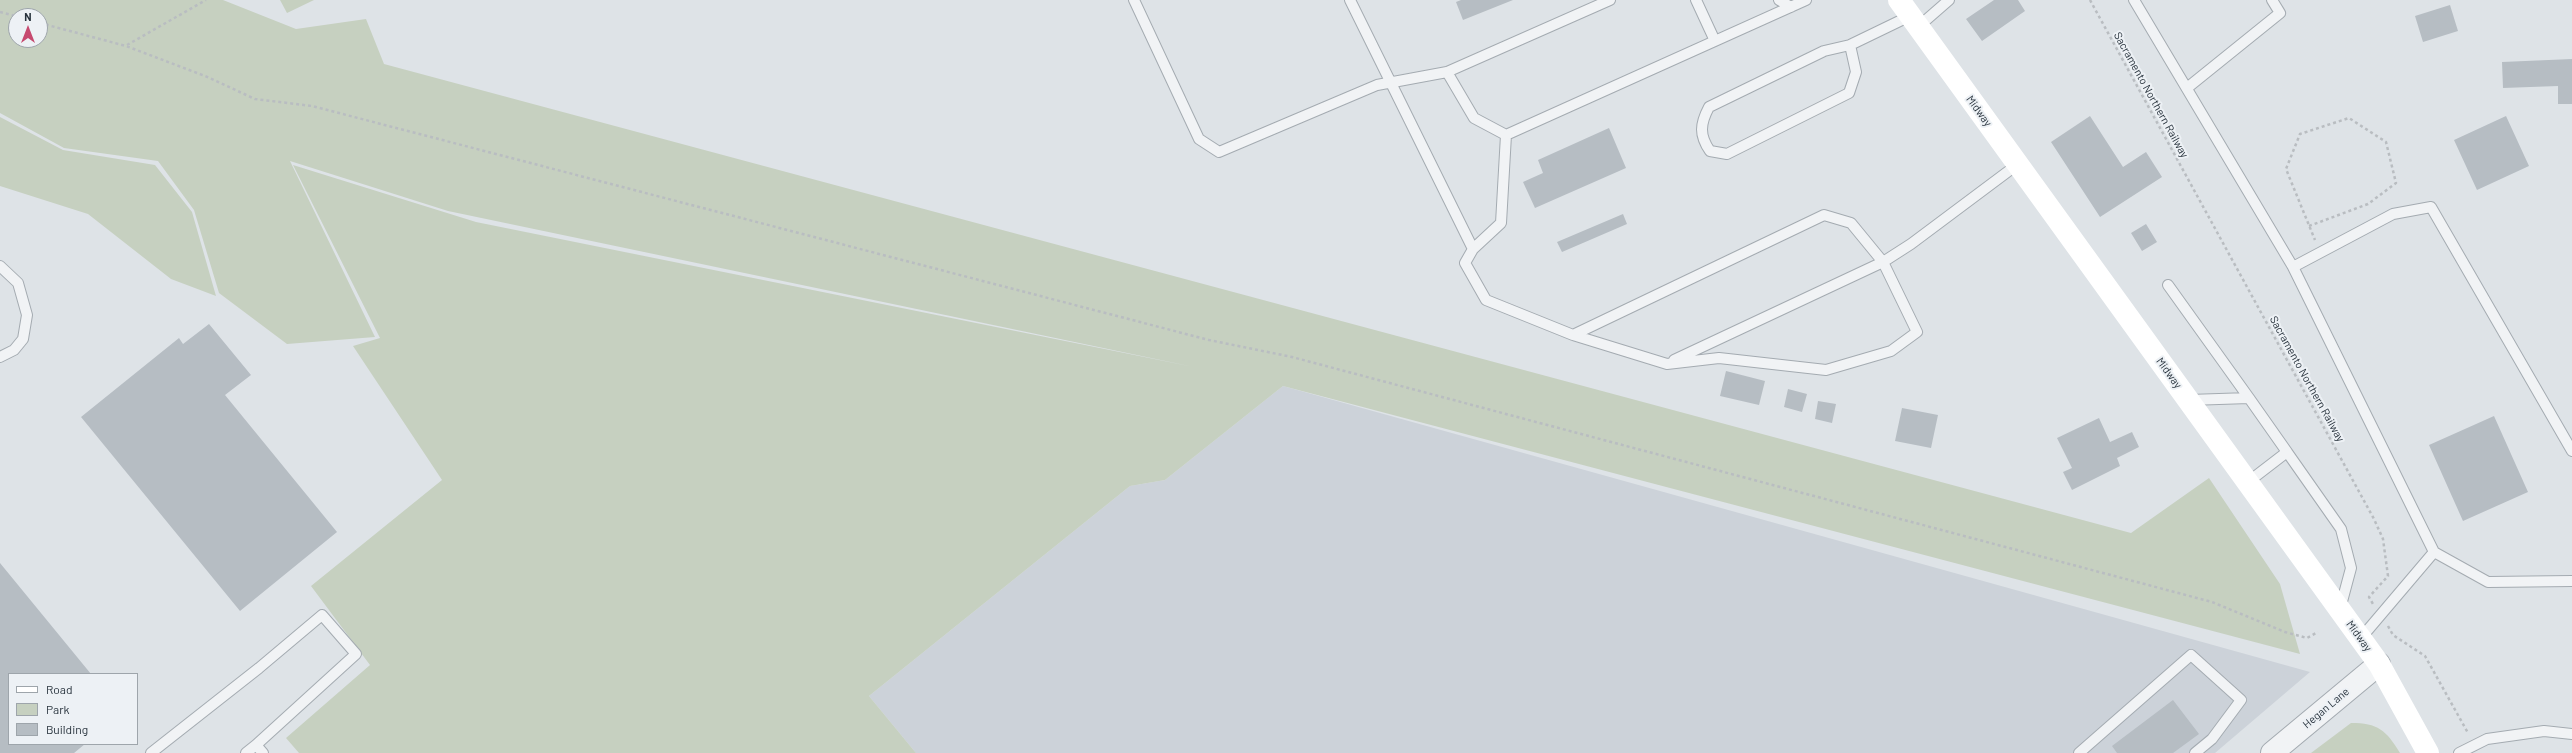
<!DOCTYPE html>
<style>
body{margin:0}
#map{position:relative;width:2572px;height:753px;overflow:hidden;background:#dee3e7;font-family:Barlow,sans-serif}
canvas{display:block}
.legend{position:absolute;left:8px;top:673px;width:130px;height:72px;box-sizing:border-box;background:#edf1f5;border:1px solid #9ea5ab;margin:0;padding:5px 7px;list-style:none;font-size:12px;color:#28333d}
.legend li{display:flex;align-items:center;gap:8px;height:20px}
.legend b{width:20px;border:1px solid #9ea5ab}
.north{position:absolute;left:8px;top:8px;width:40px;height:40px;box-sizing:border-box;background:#edf1f5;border:1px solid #9ea5ab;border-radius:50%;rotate:0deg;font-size:11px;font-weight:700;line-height:16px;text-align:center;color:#28333d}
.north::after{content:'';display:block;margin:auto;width:14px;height:18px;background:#c6496f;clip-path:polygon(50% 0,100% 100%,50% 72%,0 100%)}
</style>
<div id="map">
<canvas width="2572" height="753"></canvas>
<ul class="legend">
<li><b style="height:5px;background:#fff"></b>Road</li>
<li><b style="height:11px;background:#c6d0c0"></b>Park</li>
<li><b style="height:11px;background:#b6bdc3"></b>Building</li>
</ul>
<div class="north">N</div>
</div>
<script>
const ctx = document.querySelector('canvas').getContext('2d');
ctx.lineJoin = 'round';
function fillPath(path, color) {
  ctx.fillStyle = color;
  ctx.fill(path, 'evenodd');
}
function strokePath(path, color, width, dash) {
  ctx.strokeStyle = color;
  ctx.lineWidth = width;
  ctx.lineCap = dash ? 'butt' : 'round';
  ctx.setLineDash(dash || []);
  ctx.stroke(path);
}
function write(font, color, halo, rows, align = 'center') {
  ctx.font = font + ' Barlow,sans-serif';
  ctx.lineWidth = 4;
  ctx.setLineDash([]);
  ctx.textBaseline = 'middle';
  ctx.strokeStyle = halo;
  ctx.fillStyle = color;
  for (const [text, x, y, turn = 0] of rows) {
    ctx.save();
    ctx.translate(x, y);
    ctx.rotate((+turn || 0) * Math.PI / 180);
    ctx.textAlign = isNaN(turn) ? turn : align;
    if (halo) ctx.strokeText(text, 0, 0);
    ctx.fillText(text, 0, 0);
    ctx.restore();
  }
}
const built = new Path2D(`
 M1283 386 2310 672 2215 753H916L869 696 1130 486 1165 480Z`);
const green = new Path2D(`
 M0 0H223L296 29 366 19 384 64 2131 533 2209 478 2280 584 2300 654 1283 386 1165 480 1130 486 869 696 916 753H299L286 738 370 665 311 586 442 480 353 346 380 338 293 165 476 222 1194 367 448 211 290 161 375 337 287 344 219 293 194 210 158 161 64 148 0 113ZM16 16H40V40H16Z
 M280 0H314L287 13Z
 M0 117 63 150 155 165 192 212 216 296 171 279 88 214 0 186Z
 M2351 723C2378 723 2386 730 2400 753H2311Z`);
const building = new Path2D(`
 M1461 0H1513L1463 20 1456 2Z
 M1994 0H2018L2025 11 1982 41 1966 19Z
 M2450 5 2458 31 2423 42 2415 16Z
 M2572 59V104H2558V86L2503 88 2502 62Z
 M2090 116 2123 167 2146 152 2162 177 2100 217 2051 142Z
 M2506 116 2529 166 2477 190 2454 140Z
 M1609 128 1626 168 1535 208 1523 182 1543 173 1538 160Z
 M1623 214 1627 224 1562 252 1557 242Z
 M2146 224 2157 242 2142 251 2131 233Z
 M209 324 251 375 225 395 337 532 240 611 81 417 179 338 183 344Z
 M1726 371 1765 381 1759 405 1720 396Z
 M1788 389 1807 394 1802 412 1784 407Z
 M1818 401 1836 404 1832 423 1815 419Z
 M1902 408 1938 415 1931 448 1895 441Z
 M2494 416 2528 492 2463 521 2429 445Z
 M2099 418 2110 442 2132 432 2139 447 2117 458 2120 466 2072 490 2063 472 2072 468 2057 438Z
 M0 563 91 674H9V744H85L74 753H0Z
 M2173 700 2199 734 2173 753H2117L2112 746Z`);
const path = new Path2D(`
 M2090 0 2374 519 2383 539 2388 576 2369 597 2373 604
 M0 12 16 16
 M40 23 126 46 205 76 255 99 312 106 1209 340 1292 357 2212 602 2285 632 2307 638 2318 632
 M127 45 206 0
 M2309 226 2368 204 2396 183 2386 142 2349 118 2300 134 2286 169 2315 240
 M2388 626 2393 635 2425 656 2468 733`);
const service = new Path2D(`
 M1134 0 1199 139 1219 152 1377 85 1447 72 1610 0
 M1350 0 1473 249
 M1696 0 1715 41
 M1779 0 1791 7
 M2134 0 2293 267
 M1918 27 1949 0
 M1850 45 1856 72 1849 93 1727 154 1710 151C1699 135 1700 124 1709 107L1824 51 1850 45 1910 16
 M1447 72 1474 118 1506 135
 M2187 88 2280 13 2272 0
 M1506 135 1501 223 1473 249 1465 263 1486 300 1573 335 1824 215 1851 223 1883 262 1917 332 1891 351 1826 370 1719 358 1667 364 1573 335
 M1506 135 1806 0
 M0 266 18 283 27 315 23 339 14 350 0 357
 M2168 285 2249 398
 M1674 360 1883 262 1911 244 2018 164
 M2189 400 2249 398 2287 452
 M2572 451 2431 207 2393 214 2293 267 2434 552 2488 582 2572 581
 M2248 482 2287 452 2341 529 2351 568 2340 609
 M2361 638 2434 552
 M151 753 259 668 322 615 356 654 256 745
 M246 753 256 745 263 753
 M2079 753 2191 655 2241 700 2212 739 2195 753
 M2459 753 2487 739 2544 731 2572 734`);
const tertiary = new Path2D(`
 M2272 753 2379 664`);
const secondary = new Path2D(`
 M1899 0 2379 664 2428 753`);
const streetNames = [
 ["Sacramento Northern Railway",2151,95,61],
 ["Midway",1979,111,54],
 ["Midway",2169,373,54],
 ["Sacramento Northern Railway",2307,379,61],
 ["Midway",2359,636,54],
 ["Hegan Lane",2326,708,-40]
];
fillPath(built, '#ccd2d9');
fillPath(green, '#c6d0c0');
fillPath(building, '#b6bdc3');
strokePath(service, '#a4abb1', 12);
strokePath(tertiary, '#a4abb1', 24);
strokePath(path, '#b9bdc1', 2.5, [3, 3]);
strokePath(service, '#f1f3f5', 10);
strokePath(tertiary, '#f1f3f5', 22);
strokePath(secondary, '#fff', 22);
write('11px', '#28333d', '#edf1f5', streetNames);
</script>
